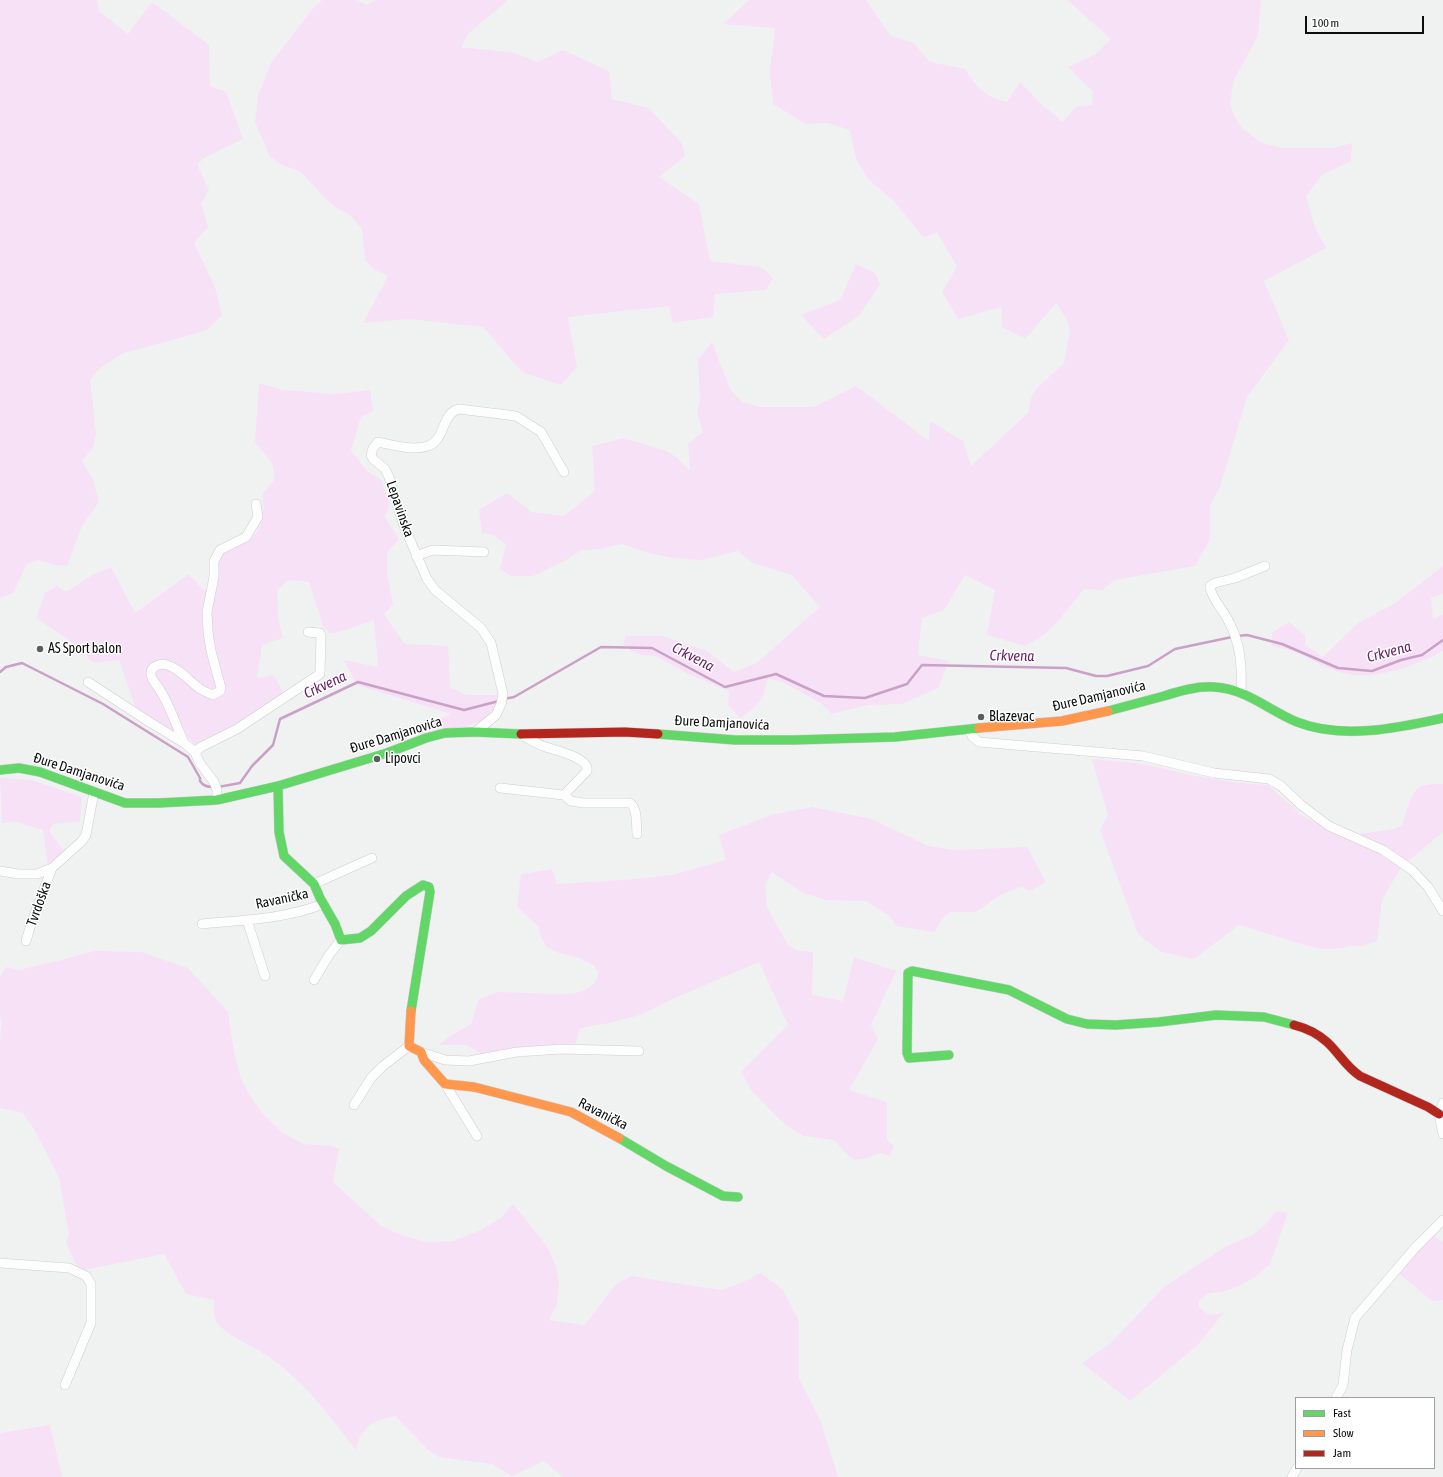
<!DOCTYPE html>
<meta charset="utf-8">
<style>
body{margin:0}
#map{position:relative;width:1443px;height:1477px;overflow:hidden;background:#f0f2f2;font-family:"Asap Condensed",sans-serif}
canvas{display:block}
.legend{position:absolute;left:1295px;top:1397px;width:140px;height:72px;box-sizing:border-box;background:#fff;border:1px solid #9e9f9e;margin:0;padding:5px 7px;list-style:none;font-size:12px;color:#0c0e0d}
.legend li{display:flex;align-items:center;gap:8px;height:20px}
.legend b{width:20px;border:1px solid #9e9f9e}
.scale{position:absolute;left:1305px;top:16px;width:119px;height:18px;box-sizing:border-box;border:2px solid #0c0e0d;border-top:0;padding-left:5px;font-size:12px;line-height:14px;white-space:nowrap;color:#0c0e0d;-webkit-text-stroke:3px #fff;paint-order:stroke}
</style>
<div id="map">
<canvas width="1443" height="1477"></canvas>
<ul class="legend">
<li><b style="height:5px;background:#63d668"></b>Fast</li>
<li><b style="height:5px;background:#ff974d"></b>Slow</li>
<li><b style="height:5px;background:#b3261e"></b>Jam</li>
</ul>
<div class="scale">100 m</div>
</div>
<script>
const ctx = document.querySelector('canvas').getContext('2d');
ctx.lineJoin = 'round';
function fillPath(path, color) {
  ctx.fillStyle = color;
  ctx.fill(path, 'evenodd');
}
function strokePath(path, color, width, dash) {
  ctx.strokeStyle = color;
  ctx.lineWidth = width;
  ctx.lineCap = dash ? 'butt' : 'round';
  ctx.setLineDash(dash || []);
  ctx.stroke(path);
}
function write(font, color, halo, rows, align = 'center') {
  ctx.font = font + ' "Asap Condensed",sans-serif';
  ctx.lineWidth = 3;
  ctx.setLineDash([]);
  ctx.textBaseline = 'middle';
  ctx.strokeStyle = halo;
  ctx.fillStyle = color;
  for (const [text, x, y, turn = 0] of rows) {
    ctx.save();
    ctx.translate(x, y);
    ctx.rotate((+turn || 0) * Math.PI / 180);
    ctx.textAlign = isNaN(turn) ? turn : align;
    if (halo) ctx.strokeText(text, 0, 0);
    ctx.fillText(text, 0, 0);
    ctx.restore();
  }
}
const green = new Path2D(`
 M0 0H97L99 11 128 34 152 2 209 45 210 86 226 92 243 139 206 157 197 164 209 190 201 204 208 227 194 243 215 287 222 315 207 330 159 344 123 353 99 369 90 380 96 434 93 448 82 461 93 480 99 502 82 526 67 566 55 565 38 560 27 564 13 593 0 598Z
 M322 0H357L367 5 376 0H508L468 34 461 48H471L515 53 538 62 563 50 609 71 612 99 649 108 682 144 685 156 659 177 699 204 710 261 761 267 773 278 766 290 715 294 713 317 673 323 669 306 568 317 577 367 561 385 522 372 483 327 409 319 363 323 388 276 375 270 365 260 362 229 350 215 335 207 324 197 301 172 282 165 269 156 264 142 255 123 258 95 271 63 314 7Z
 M749 0H866L891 36 914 43 930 62 965 69C978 89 984 96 1007 102L1020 82 1044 107 1054 114 1062 122 1077 106 1092 105 1093 92 1068 67 1096 54 1111 39 1067 0H1261L1258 36 1234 80 1230 103 1234 116 1242 128 1262 143 1283 148H1333L1352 143 1351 161 1322 175 1306 196 1315 228 1326 248 1264 281 1289 340 1247 397 1220 487 1210 506V540L1195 566 1115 580 1102 590 1084 589 1059 620 1044 635 1025 646 987 635 995 590 965 575 944 610 922 618 918 655 949 661 938 688 902 704 868 705 832 714 821 703 781 681 768 679 762 698 753 709 740 718 728 705 729 691 688 674 656 656 641 655 630 650 623 644 626 636H663L705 650 734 672 757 663 820 607 792 575 753 563 738 551 702 560 673 558 649 553 622 544 600 549 582 550 566 560 533 576H511L500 569 506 544 493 535 482 533 479 510 507 493 532 512 564 516 595 491 592 446 624 438 669 452 677 458 690 471 688 444 703 432 697 413 700 400 698 360 712 342 730 389 742 402 760 407H814L856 386 929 441 930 421 963 441 971 466 1028 413 1031 398 1038 387 1064 363 1070 331 1067 319 1056 303 1025 339 1002 327 1001 307 958 319 942 292 957 266 937 233 923 237 893 200 869 180 856 159 850 130 827 123 806 124 773 104 770 72 775 28 723 24Z
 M856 264 875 273 880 284 859 316 824 339 801 315 840 300Z
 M259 383 282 390 335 394 370 390 373 411 361 417 351 451 367 471 381 480 390 504 385 517 399 539 387 552V572L393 605 384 614 405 644 448 646 450 687 466 695H501L492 716 466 727 422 733 423 726 451 714 357 685 344 660 378 667 374 620 340 632 330 633 323 626 309 582 289 580 277 590 278 618 283 638 262 645 257 678 274 675 283 693C258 710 225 739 195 745L185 734 176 736 136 709 119 660 94 663 69 640 36 618 45 593 57 586 66 592 94 574 111 567 135 613 189 574 203 590 217 588C218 577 216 562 223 552 227 549 235 547 240 545 264 534 264 516 263 493L275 479 272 463 255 442Z
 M1443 566V594L1431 598 1433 618 1443 615V651C1415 666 1375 681 1343 673 1326 669 1312 659 1296 652 1288 649 1280 648 1272 646V633L1289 622 1305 635V645L1323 657 1358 623 1394 604Z
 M1092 759 1144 764 1191 775 1233 782 1268 785 1302 815 1335 834H1360L1395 829 1402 825C1405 816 1411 793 1418 788 1425 783 1436 784 1443 784V832L1401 867 1382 900 1377 941 1362 946H1350L1342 948 1323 949 1305 945 1239 925 1194 959 1161 952 1138 934 1100 830 1108 815Z
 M0 778 32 780 82 797 80 822 53 824 49 831 64 851 48 867 43 830 16 822 2 823Z
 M812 807 872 819 928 846 956 850 1027 847 1046 882 1030 891 1022 887 1002 894 976 912H950L943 918 934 932 896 926 891 917 866 901 826 900 803 893 772 872 765 886 767 906 774 921 789 946 799 951 813 952 812 995 843 1001 854 957 896 971 871 1025 878 1039 849 1090 887 1102V1140L894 1146 890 1156 880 1153 864 1159 854 1160 848 1155 834 1140 804 1136 790 1128 778 1118 751 1090 741 1072 788 1025 759 962 668 1001 640 1015 609 1023 580 1028 576 1043 511 1049 482 1054 466 1045H439L449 1037 471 1024 479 999 499 992 562 994 576 993 589 988 596 981 598 973 595 966 577 957 559 953 547 947 541 938 538 926 517 907 521 874 552 869 557 884 636 879 672 875 726 860 719 835 771 815Z
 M94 951 141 952 188 968 228 1012 234 1052 241 1079 249 1094 263 1114 284 1134 304 1144 332 1146 339 1149 333 1182 380 1225 401 1235 427 1242 453 1241 481 1230 501 1218 513 1204 547 1246 556 1266 559 1284 557 1304 549 1320 585 1325 615 1285 631 1276 721 1290 739 1284 761 1273 783 1290 799 1321V1379L821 1422 838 1477H563L544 1461 512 1476 492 1464 439 1457 427 1449 395 1416C372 1421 361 1426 356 1450 330 1416 304 1381 269 1357 255 1347 229 1337 218 1324 213 1318 214 1308 214 1300L186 1294 164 1254 79 1271 66 1243 69 1234 59 1178 34 1129 23 1113 0 1108V1037L2 1022 0 1016V976L6 967 19 970 57 961Z
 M1276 1211 1288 1213 1270 1264 1254 1278 1237 1287 1222 1292 1210 1293 1199 1300V1307C1208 1316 1212 1316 1224 1312L1198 1345 1130 1401 1082 1363 1111 1343 1164 1287 1225 1247 1253 1235 1266 1224Z
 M1432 1234 1443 1242V1300L1432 1301 1396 1271Z
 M50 1425 62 1477H0V1433Z`);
const stream = new Path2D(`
 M1237 636 1247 635 1282 644 1338 668 1372 671 1401 660 1422 655 1443 640
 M0 672 6 667 22 663 103 704 188 757 200 778V781C203 786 207 787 213 787
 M504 699 514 697 601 647 652 648 725 687 776 674 824 696 865 698 907 684 922 665 1066 668 1096 676H1107L1148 666 1175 649 1232 637
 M218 787 240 783 252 766 273 745 280 719 358 682 464 710 499 701`);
const street = new Path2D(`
 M416 556 433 550 484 552
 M88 682 151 723 184 743 195 752 199 762 214 782 217 790V800
 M1241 692C1242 667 1241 643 1228 620 1223 610 1213 600 1210 588V586L1215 583 1235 578 1265 566
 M969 730 972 736 979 742 1143 756 1214 773 1269 779 1281 786 1301 805 1329 826 1383 850 1412 870 1428 887 1443 911
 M475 732 496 715 501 704 503 694 491 643 481 628 435 590 427 579 404 526 397 504 389 477 385 469 373 459 371 455 373 448 378 442C393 445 413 451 428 446 446 440 441 413 459 409L516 416 541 432 564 472
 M184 743C176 725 170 706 160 690 157 685 151 680 151 674 150 666 161 663 167 665 179 668 189 681 199 688 203 691 208 693 213 695L220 691 221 688 211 651 208 632 207 612 214 577V561L220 550 246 537 258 517 256 504
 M195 752 201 747 237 729 320 674 321 636 320 633 308 632
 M500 788 564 795 587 771C590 757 553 750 543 746 537 744 531 740 525 737
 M564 795 571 801 583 803H630C638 808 636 825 637 834
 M0 871 18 874H37L52 868 82 841 86 835 94 792
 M314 884 372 858
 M247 920 265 976
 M202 924C243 920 285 919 323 904
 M26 941 32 921 52 868
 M314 980 329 955 341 940
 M421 1052 445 1060 469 1061 517 1052 561 1049 639 1051
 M445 1084 477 1136
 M1443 1103 1439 1114 1443 1134
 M354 1105 371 1078 383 1066 409 1046
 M0 1263 69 1268 86 1276 91 1284V1323L65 1385
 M1336 1398 1343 1385 1347 1350 1355 1318 1415 1248 1443 1220
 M1292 1477 1297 1468`);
const fast = new Path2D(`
 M1108 711C1127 706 1145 701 1164 696 1180 691 1197 686 1214 687 1247 689 1268 710 1297 722 1343 740 1397 728 1443 718
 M658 734 735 740H794L895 737 979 728
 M0 770 19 768 40 772 125 803H159L217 800 278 786 387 753 426 738 445 733 475 732 521 734
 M278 786 279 832 284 856 314 884 320 898 335 924 341 940 360 938 371 931 406 896 423 885 429 887 430 892 411 1011
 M949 1055 909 1058 907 1053 908 973 912 971 1009 990 1067 1019 1087 1024 1116 1025 1159 1022 1216 1015 1264 1017 1294 1025
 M619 1138 666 1166 723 1196 738 1197`);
const slow = new Path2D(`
 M979 728 1062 721 1108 711
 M411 1011 409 1046 421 1052 424 1060 445 1084 474 1087 571 1112 619 1138`);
const jam = new Path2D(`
 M521 734 625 732 658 734
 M1294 1025C1306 1028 1318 1034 1327 1042 1339 1053 1346 1067 1360 1076L1428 1107 1439 1114`);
const markers = [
 [40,649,4,"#5c5e5d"],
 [981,717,4,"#5c5e5d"],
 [377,759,4,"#5c5e5d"]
];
const streetNames = [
 ["Lepavinska",400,509,71],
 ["Đure Damjanovića",1099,696,-13],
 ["Đure Damjanovića",722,723,3],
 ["Đure Damjanovića",396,735,-17],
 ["Đure Damjanovića",79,772,18],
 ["Ravanička",282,899,-12],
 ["Tvrdoška",39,904,-70],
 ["Ravanička",603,1114,27]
];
const poiNames = [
 ["AS Sport balon",48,649],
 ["Blazevac",989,717],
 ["Lipovci",385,759]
];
const waterNames = [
 ["Crkvena",1389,652,-15],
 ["Crkvena",1012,656,1],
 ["Crkvena",693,657,28],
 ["Crkvena",325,685,-25]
];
fillPath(green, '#f7e1f6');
strokePath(stream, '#c9a1c6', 2.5);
strokePath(street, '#cccece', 10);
strokePath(fast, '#cccece', 10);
strokePath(slow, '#cccece', 10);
strokePath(jam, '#cccece', 10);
strokePath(street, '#fdfdfd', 9);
strokePath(fast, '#63d668', 9);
strokePath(slow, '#ff974d', 9);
strokePath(jam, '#b3261e', 9);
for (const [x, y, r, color] of markers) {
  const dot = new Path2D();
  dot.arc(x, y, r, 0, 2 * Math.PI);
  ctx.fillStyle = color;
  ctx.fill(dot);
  strokePath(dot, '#fff', 1.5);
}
write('14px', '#0c0e0d', '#fff', streetNames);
write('14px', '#0c0e0d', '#fff', poiNames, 'left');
write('italic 15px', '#6a2467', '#fff', waterNames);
</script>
